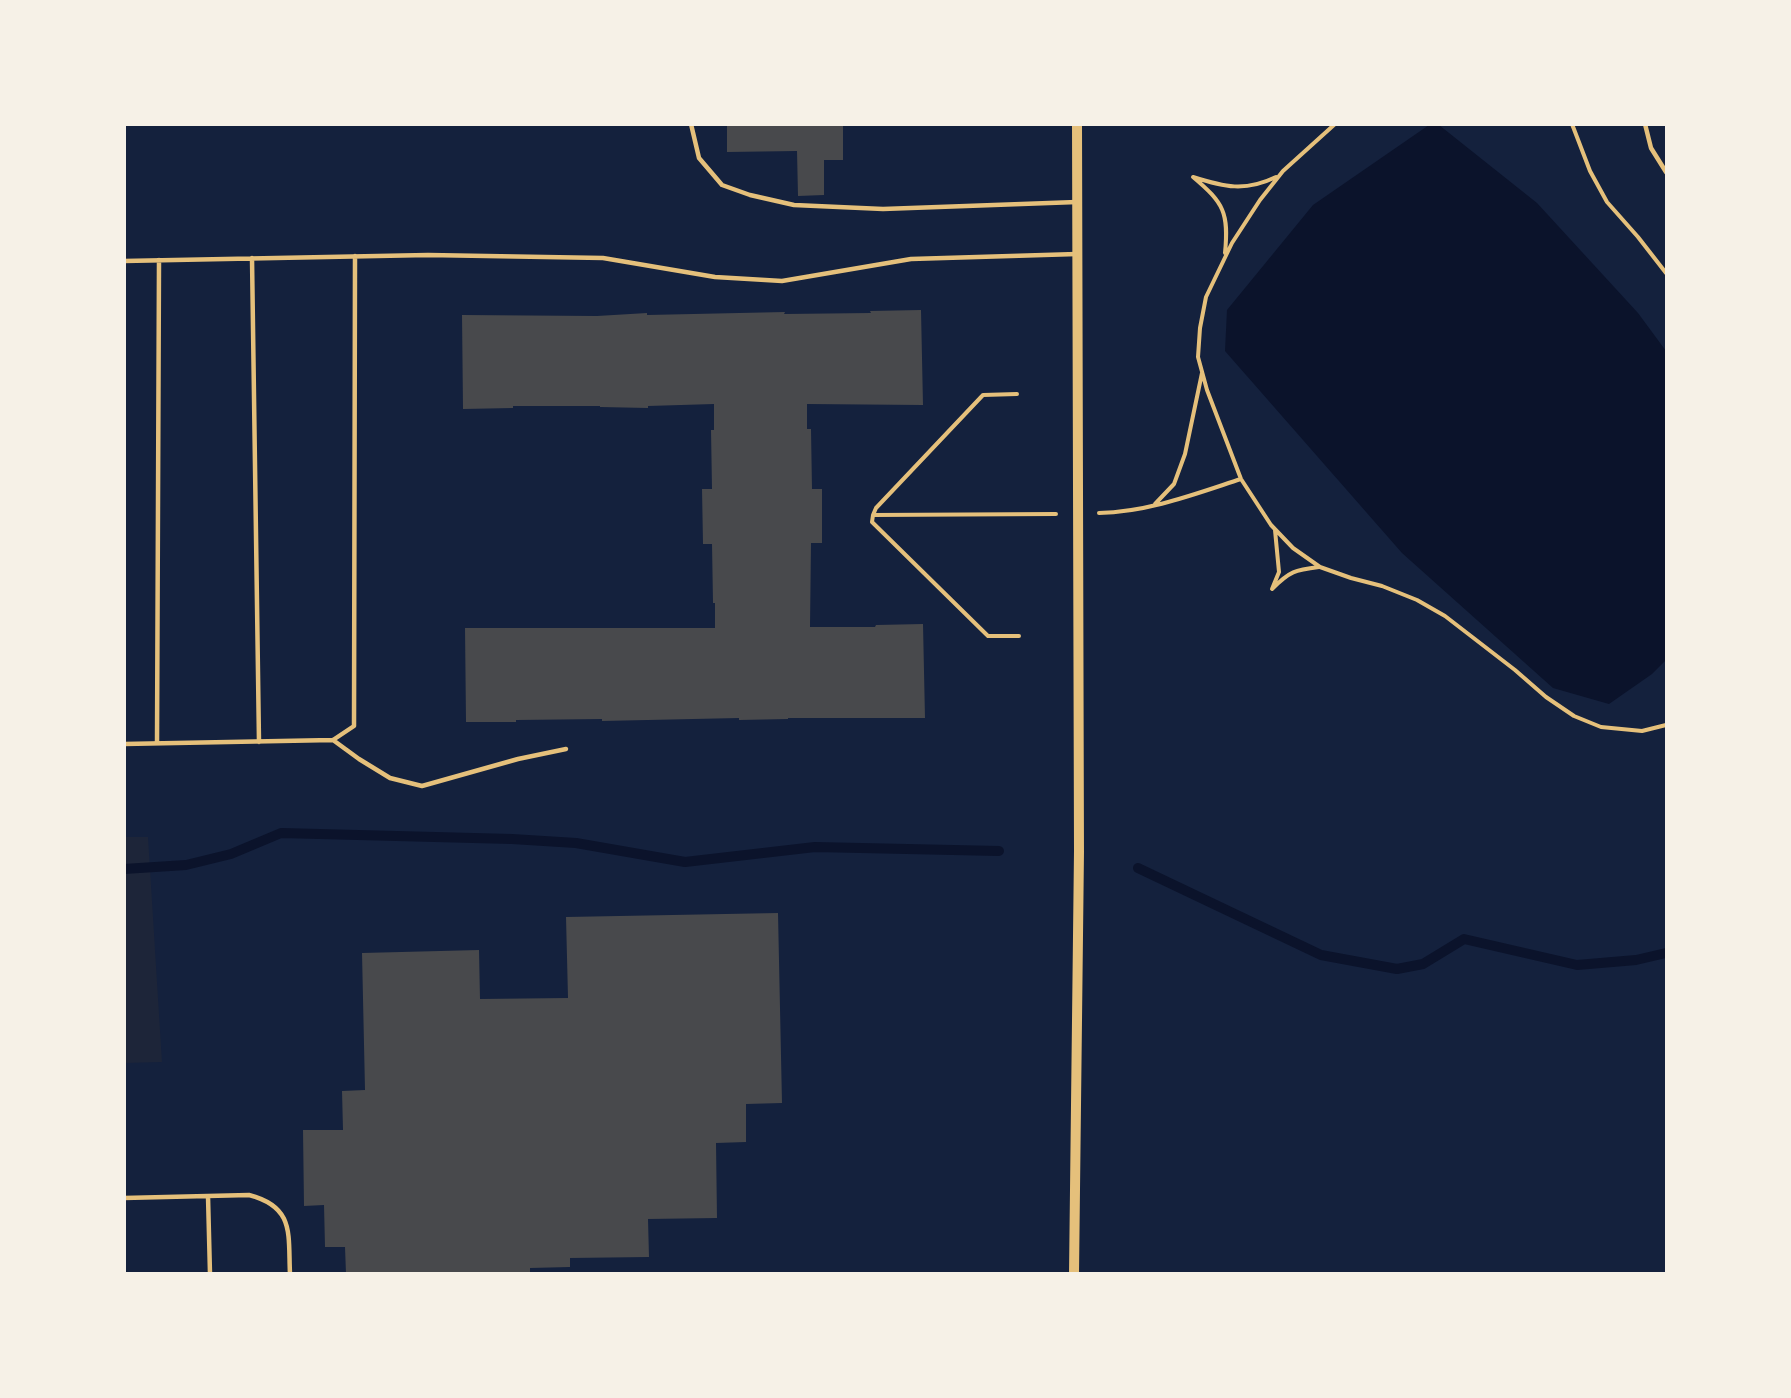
<!DOCTYPE html>
<style>
body{margin:0}
#map{position:relative;width:1791px;height:1398px;overflow:hidden;background:#14213d;font-family:Quicksand,sans-serif}
canvas{display:block}
.frame{position:absolute;inset:0;border:126px solid #f6f1e7;pointer-events:none}
</style>
<div id="map">
<canvas width="1791" height="1398"></canvas>
<div class="frame"></div>
</div>
<script>
const ctx = document.querySelector('canvas').getContext('2d');
ctx.lineJoin = 'round';
function fillPath(path, color) {
  ctx.fillStyle = color;
  ctx.fill(path, 'evenodd');
}
function strokePath(path, color, width, dash) {
  ctx.strokeStyle = color;
  ctx.lineWidth = width;
  ctx.lineCap = dash ? 'butt' : 'round';
  ctx.setLineDash(dash || []);
  ctx.stroke(path);
}
const green = new Path2D(`
 M124 837H148L162 1062 125 1063Z`);
const water = new Path2D(`
 M1429 125H1439L1537 203 1638 313 1666 351V660L1652 674 1609 704 1553 688 1402 553 1225 351 1227 310 1313 205Z`);
const stream = new Path2D(`
 M1138 868 1321 955 1397 969 1423 964 1464 939 1577 965 1636 960 1666 953
 M124 869 186 865 231 854 281 833 512 839 576 843 685 862 815 847 999 851`);
const building = new Path2D(`
 M727 124H843V160H824V195L798 196 797 151 727 152Z
 M921 310 923 405 807 404V429H811L812 489H822V543H811L810 627H875L876 625 923 624 925 718H788V719L739 720V718L602 721V719L516 720V722H466L465 628H715V603H713L712 544H703L702 489H712L711 430H714V404L648 406V408L600 407V406H513V408L463 409 462 315 597 316 647 313V315L785 312 784 314 871 313 870 311Z
 M778 913 782 1103 746 1104V1142L716 1143 717 1218 648 1219 649 1257 570 1258V1267L530 1268V1274H346L345 1247H325L324 1205 304 1206 303 1130H343L342 1091 365 1090 362 953 479 950 480 999 568 998 566 917Z`);
const path = new Path2D(`
 M1335 124 1283 171 1260 200 1232 243 1206 297 1200 328 1198 357 1207 390 1241 479 1271 525 1293 548 1320 567 1351 578 1382 586 1417 600 1445 616 1515 670 1546 697 1574 716 1601 727 1642 731 1666 725
 M1572 124 1590 171 1607 202 1638 237 1666 273
 M1225 253C1229 213 1224 203 1193 177 1224 187 1245 192 1276 177
 M1017 394 983 395 876 508 873 515 1056 514
 M1155 504 1174 484 1185 454 1202 373
 M1099 513C1148 512 1195 494 1241 479
 M873 515 872 522 988 636H1019
 M1275 530 1279 572 1272 589C1290 571 1295 570 1319 567`);
const service = new Path2D(`
 M691 124 699 158 722 185 750 195 794 205 883 209 1077 202
 M1645 124 1651 148 1666 172
 M252 258 259 742
 M124 261 428 255 603 258 715 277 782 281 911 259 1077 254
 M333 740 359 759 390 778 422 786 518 759 566 749
 M157 743 159 260
 M124 744 333 740 354 726 355 256
 M208 1196 210 1274
 M124 1198 249 1195C295 1207 288 1234 290 1274`);
const tertiary = new Path2D(`
 M1074 1274 1079 851 1077 124`);
fillPath(green, '#1d2539');
fillPath(water, '#0b132b');
strokePath(stream, '#0b132b', 10);
fillPath(building, '#48494c');
strokePath(path, '#e5c07b', 4);
strokePath(service, '#e5c07b', 4.5);
strokePath(tertiary, '#e5c07b', 10);
</script>
